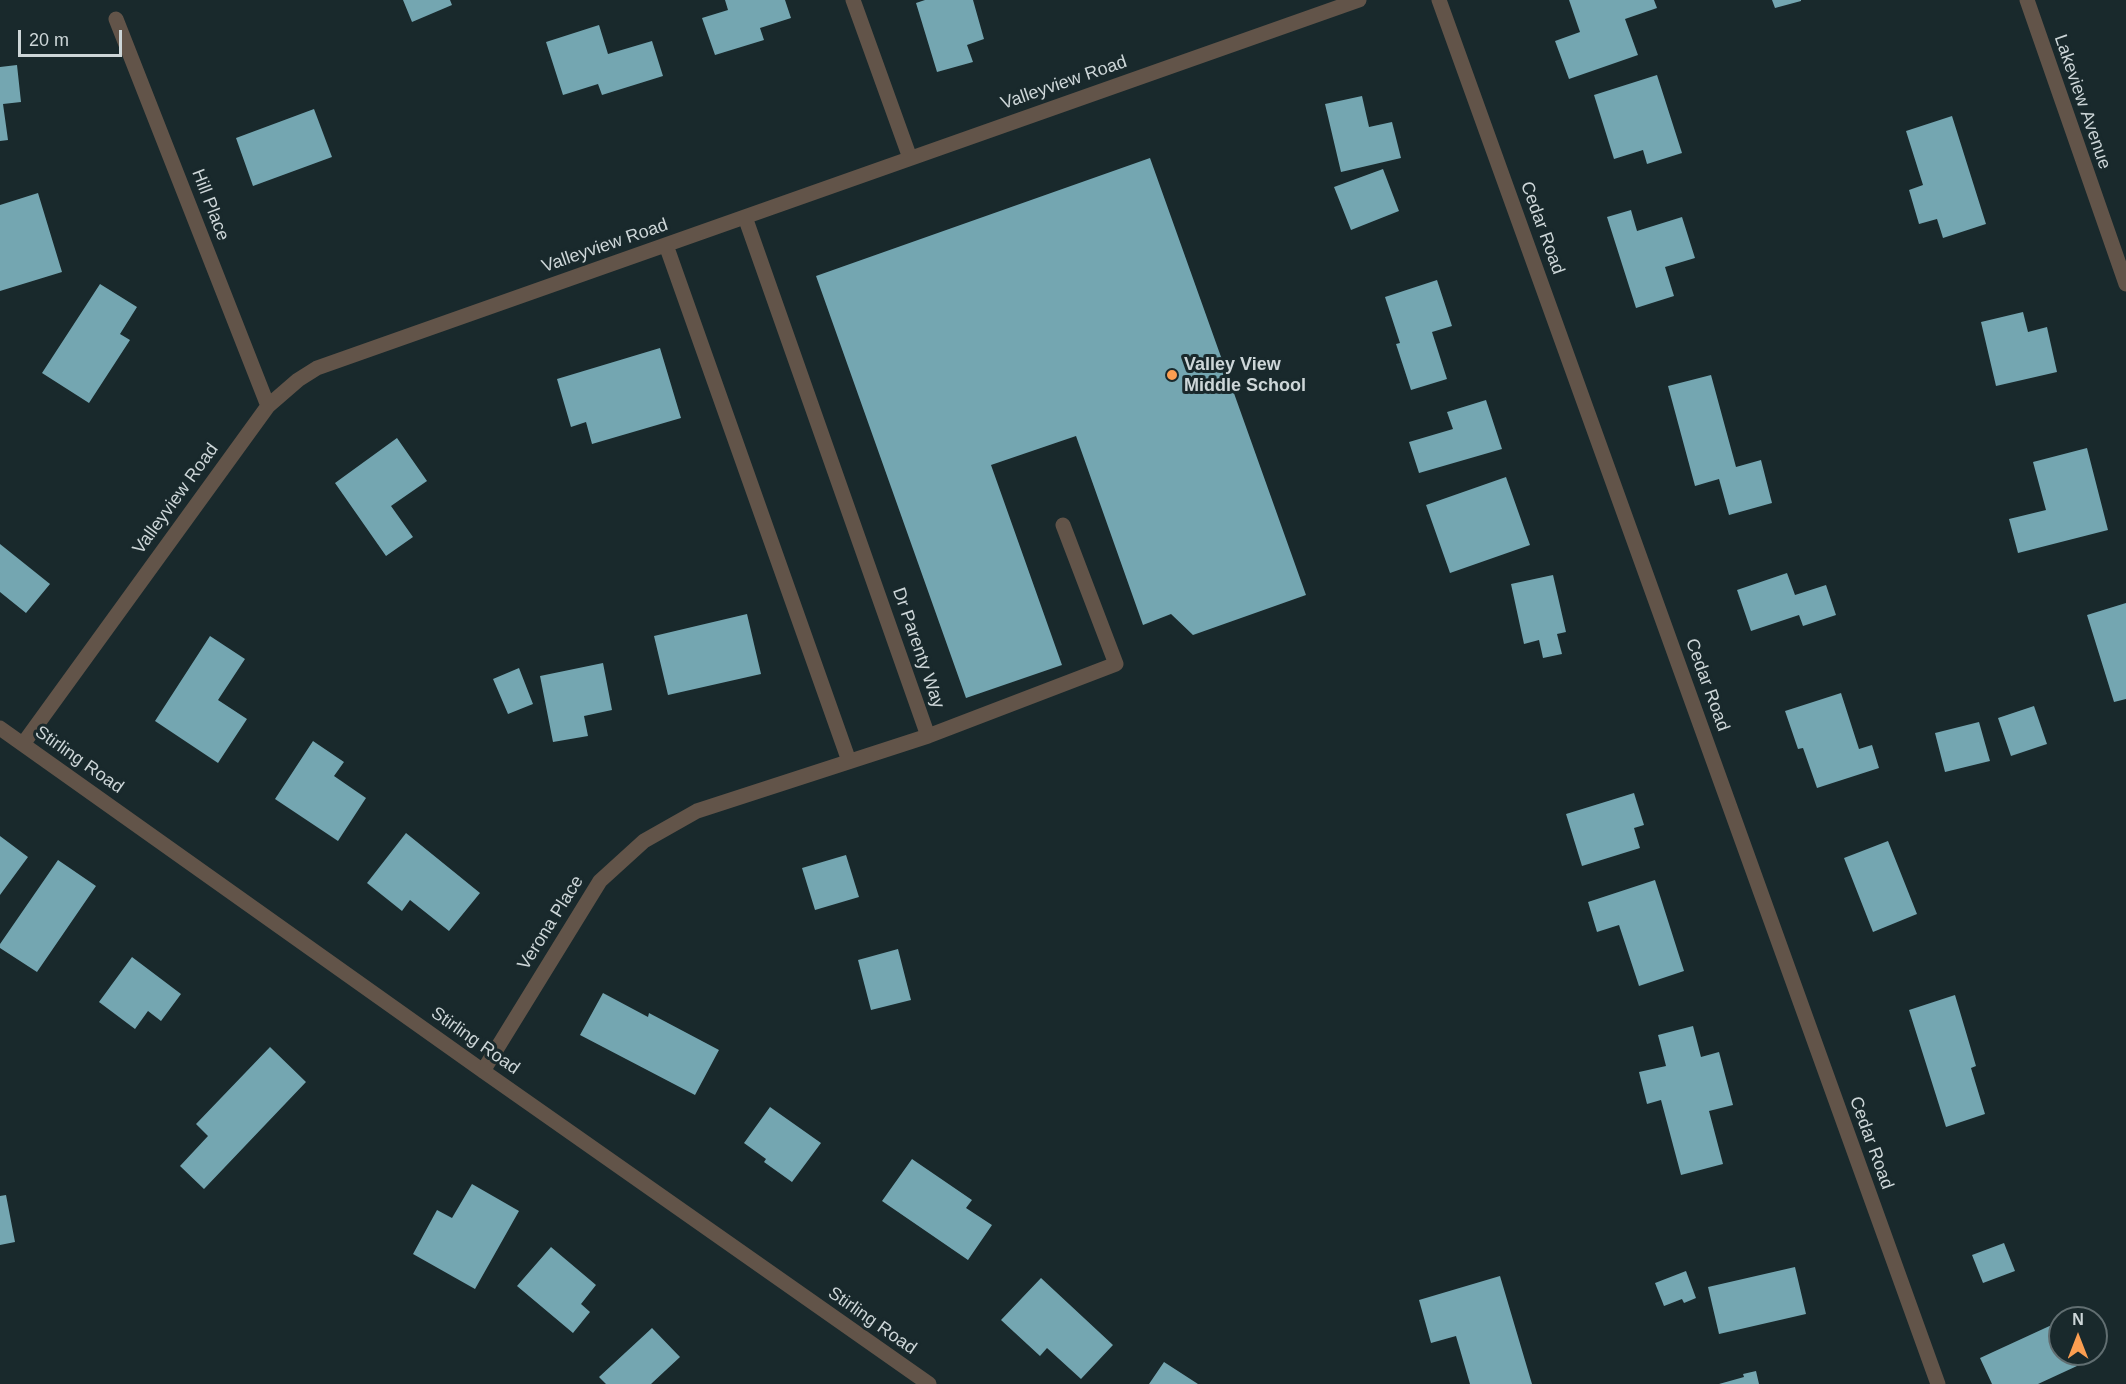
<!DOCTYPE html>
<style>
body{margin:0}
#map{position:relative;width:2126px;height:1384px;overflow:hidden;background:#19292c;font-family:Arial,sans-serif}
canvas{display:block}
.north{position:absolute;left:2048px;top:1306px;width:60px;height:60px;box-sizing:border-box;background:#19292c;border:2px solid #616e71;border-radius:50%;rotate:0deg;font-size:16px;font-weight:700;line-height:24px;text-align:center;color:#cdd6d8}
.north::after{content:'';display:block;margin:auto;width:21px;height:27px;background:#fb9e51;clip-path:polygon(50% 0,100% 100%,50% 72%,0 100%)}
.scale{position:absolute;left:18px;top:30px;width:104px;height:27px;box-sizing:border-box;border:3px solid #cdd6d8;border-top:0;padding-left:8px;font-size:18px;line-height:21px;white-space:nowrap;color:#cdd6d8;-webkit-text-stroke:4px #19292c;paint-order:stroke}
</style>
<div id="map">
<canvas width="2126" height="1384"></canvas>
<div class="north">N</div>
<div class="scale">20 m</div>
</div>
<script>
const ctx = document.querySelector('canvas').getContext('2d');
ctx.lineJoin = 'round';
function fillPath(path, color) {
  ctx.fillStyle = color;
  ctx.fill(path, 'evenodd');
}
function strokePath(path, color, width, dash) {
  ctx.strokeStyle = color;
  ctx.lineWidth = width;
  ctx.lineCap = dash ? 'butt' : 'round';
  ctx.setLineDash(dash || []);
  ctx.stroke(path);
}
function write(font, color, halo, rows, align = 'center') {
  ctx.font = font + ' Arial,sans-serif';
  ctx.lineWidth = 6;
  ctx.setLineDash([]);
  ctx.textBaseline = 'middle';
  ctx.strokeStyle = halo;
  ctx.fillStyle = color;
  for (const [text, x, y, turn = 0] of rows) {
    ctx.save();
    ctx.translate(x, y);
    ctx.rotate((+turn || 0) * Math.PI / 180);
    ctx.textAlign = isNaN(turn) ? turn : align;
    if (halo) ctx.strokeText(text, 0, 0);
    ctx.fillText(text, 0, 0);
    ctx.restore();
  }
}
const building = new Path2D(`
 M403 0H450L452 5 412 22Z
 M725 0H785L791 18 760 28 764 40 715 55 702 18 728 10Z
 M925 0H973L984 39 967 45 973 62 937 72 916 3Z
 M1569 0H1654L1657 8 1625 19 1638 55 1569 79 1555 41 1580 32Z
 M1772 0H1801V1L1775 8Z
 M599 25 608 54 652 41 663 76 602 95 598 84 563 95 546 42Z
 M17 65 21 102 3 104 8 140 0 141V67Z
 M1657 75 1682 153 1647 164 1643 150 1614 159 1594 95Z
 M1362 96 1369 127 1392 122 1401 158 1341 172 1325 104Z
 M314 109 332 157 253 186 236 138Z
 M1952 116 1986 224 1943 238 1937 219 1919 224 1909 190 1923 185 1906 131Z
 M1150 158 1306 595 1193 635 1171 614 1143 625 1076 436 991 465 1062 665 966 698 816 276Z
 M1383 169 1399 211 1351 230 1334 187Z
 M38 193 62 272 0 291V205Z
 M1631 210 1637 231 1682 217 1695 258 1665 267 1674 296 1636 308 1607 217Z
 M1437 280 1452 326 1432 332 1447 379 1411 390 1396 344 1400 343 1385 297Z
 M100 284 137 307 120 334 130 340 89 403 42 373Z
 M2023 312 2028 332 2047 327 2057 372 1996 386 1981 322Z
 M660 348 681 418 592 444 586 422 571 427 557 379Z
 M1711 375 1736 467 1761 460 1772 503 1729 515 1719 479 1695 486 1668 386Z
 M1486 400 1502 449 1419 473 1409 442 1453 429 1447 412Z
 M397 438 427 481 391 506 413 537 386 556 335 483Z
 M2087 448 2108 530 2018 553 2009 519 2046 510 2033 462Z
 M1506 477 1530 545 1450 573 1426 505Z
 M0 544 50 584 26 613 0 592Z
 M1787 573 1795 595 1826 585 1836 615 1803 626 1799 615 1751 631 1737 590Z
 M1553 575 1566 632 1557 634 1562 654 1543 658 1539 640 1524 644 1511 584Z
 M2126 603V699L2114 702 2087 615Z
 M747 614 761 674 668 695 654 636Z
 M210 636 245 659 218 700 247 719 218 763 155 721Z
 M603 663 612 710 584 716 588 736 553 742 540 676Z
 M519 668 533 704 508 714 493 679Z
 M1841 693 1859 749 1872 745 1879 768 1817 788 1803 748 1798 749 1785 711Z
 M2034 706 2047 744 2011 756 1998 718Z
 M1979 722 1990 761 1945 772 1935 733Z
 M313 741 344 762 334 776 366 798 338 841 275 799Z
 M1634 793 1644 825 1634 828 1640 848 1582 866 1566 814Z
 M406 833 480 893 449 931 410 900 402 911 367 883Z
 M0 836 28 857 0 895Z
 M1888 841 1917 914 1873 932 1844 858Z
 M846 855 859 897 815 910 802 868Z
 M58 860 96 886 37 972 0 948V944Z
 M1655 880 1684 971 1639 986 1619 925 1597 932 1588 902Z
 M898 949 911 1000 871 1010 858 960Z
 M132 957 181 994 161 1021 148 1011 135 1029 99 1002Z
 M603 993 648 1017 649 1013 719 1050 695 1095 580 1035Z
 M1955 995 1976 1066 1971 1068 1985 1114 1946 1127 1909 1010Z
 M1693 1026 1701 1057 1719 1052 1733 1105 1709 1111 1723 1164 1681 1175 1661 1100 1647 1104 1639 1072 1666 1066 1658 1035Z
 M270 1047 306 1082 204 1189 180 1166 208 1136 196 1124Z
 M770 1107 821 1143 792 1182 764 1162 766 1159 744 1143Z
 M912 1159 972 1200 966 1208 992 1225 968 1260 882 1201Z
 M472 1184 519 1211 475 1289 413 1254 437 1210 452 1218Z
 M6 1195 15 1242 0 1245V1196Z
 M2004 1243 2015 1271 1983 1283 1972 1255Z
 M551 1247 596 1285 581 1304 590 1312 573 1333 517 1286Z
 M1795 1267 1806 1314 1719 1334 1708 1287Z
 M1686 1271 1696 1298 1684 1303 1682 1299 1664 1306 1655 1283Z
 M1500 1276 1532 1384H1470L1456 1336 1431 1343 1419 1300Z
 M1041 1278 1113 1345 1081 1379 1047 1348 1040 1356 1001 1320Z
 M2056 1323 2060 1331V1354H2071L2077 1366 2038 1384H1992L1980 1358Z
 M652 1328 680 1357 651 1384H606L599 1377Z
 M1164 1362 1198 1384H1149Z
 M1756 1371 1759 1384H1719L1744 1377 1743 1374Z`);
const minor = new Path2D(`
 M853 0 910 158
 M1439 0 1938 1384
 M2027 0 2126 284
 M116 19 268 406
 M666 245 849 761
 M0 728 483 1071 929 1384
 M928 736 1116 664 1063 525
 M23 744 268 406 298 380 317 368 1359 0
 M483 1071 600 881 644 841 697 811 928 736 745 217`);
const markers = [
 [1172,375,6,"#fb9e51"]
];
const streetNames = [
 ["Valleyview Road",1064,83,-19],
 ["Lakeview Avenue",2082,102,71],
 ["Hill Place",210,205,69],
 ["Cedar Road",1542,228,70],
 ["Valleyview Road",605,246,-19],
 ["Valleyview Road",176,499,-54],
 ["Dr Parenty Way",918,648,71],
 ["Cedar Road",1707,685,70],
 ["Stirling Road",79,760,35],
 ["Verona Place",551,923,-58],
 ["Stirling Road",475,1041,35],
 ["Cedar Road",1871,1143,70],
 ["Stirling Road",872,1321,35]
];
const poiNames = [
 ["Valley View",1184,365],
 ["Middle School",1184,386]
];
fillPath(building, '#74a6b1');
strokePath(minor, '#625449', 15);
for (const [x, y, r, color] of markers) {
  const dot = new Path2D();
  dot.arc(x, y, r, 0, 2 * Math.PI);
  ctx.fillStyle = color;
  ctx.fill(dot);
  strokePath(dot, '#19292c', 2);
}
write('18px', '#cdd6d8', '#19292c', streetNames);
write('bold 18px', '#cdd6d8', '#19292c', poiNames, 'left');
</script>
